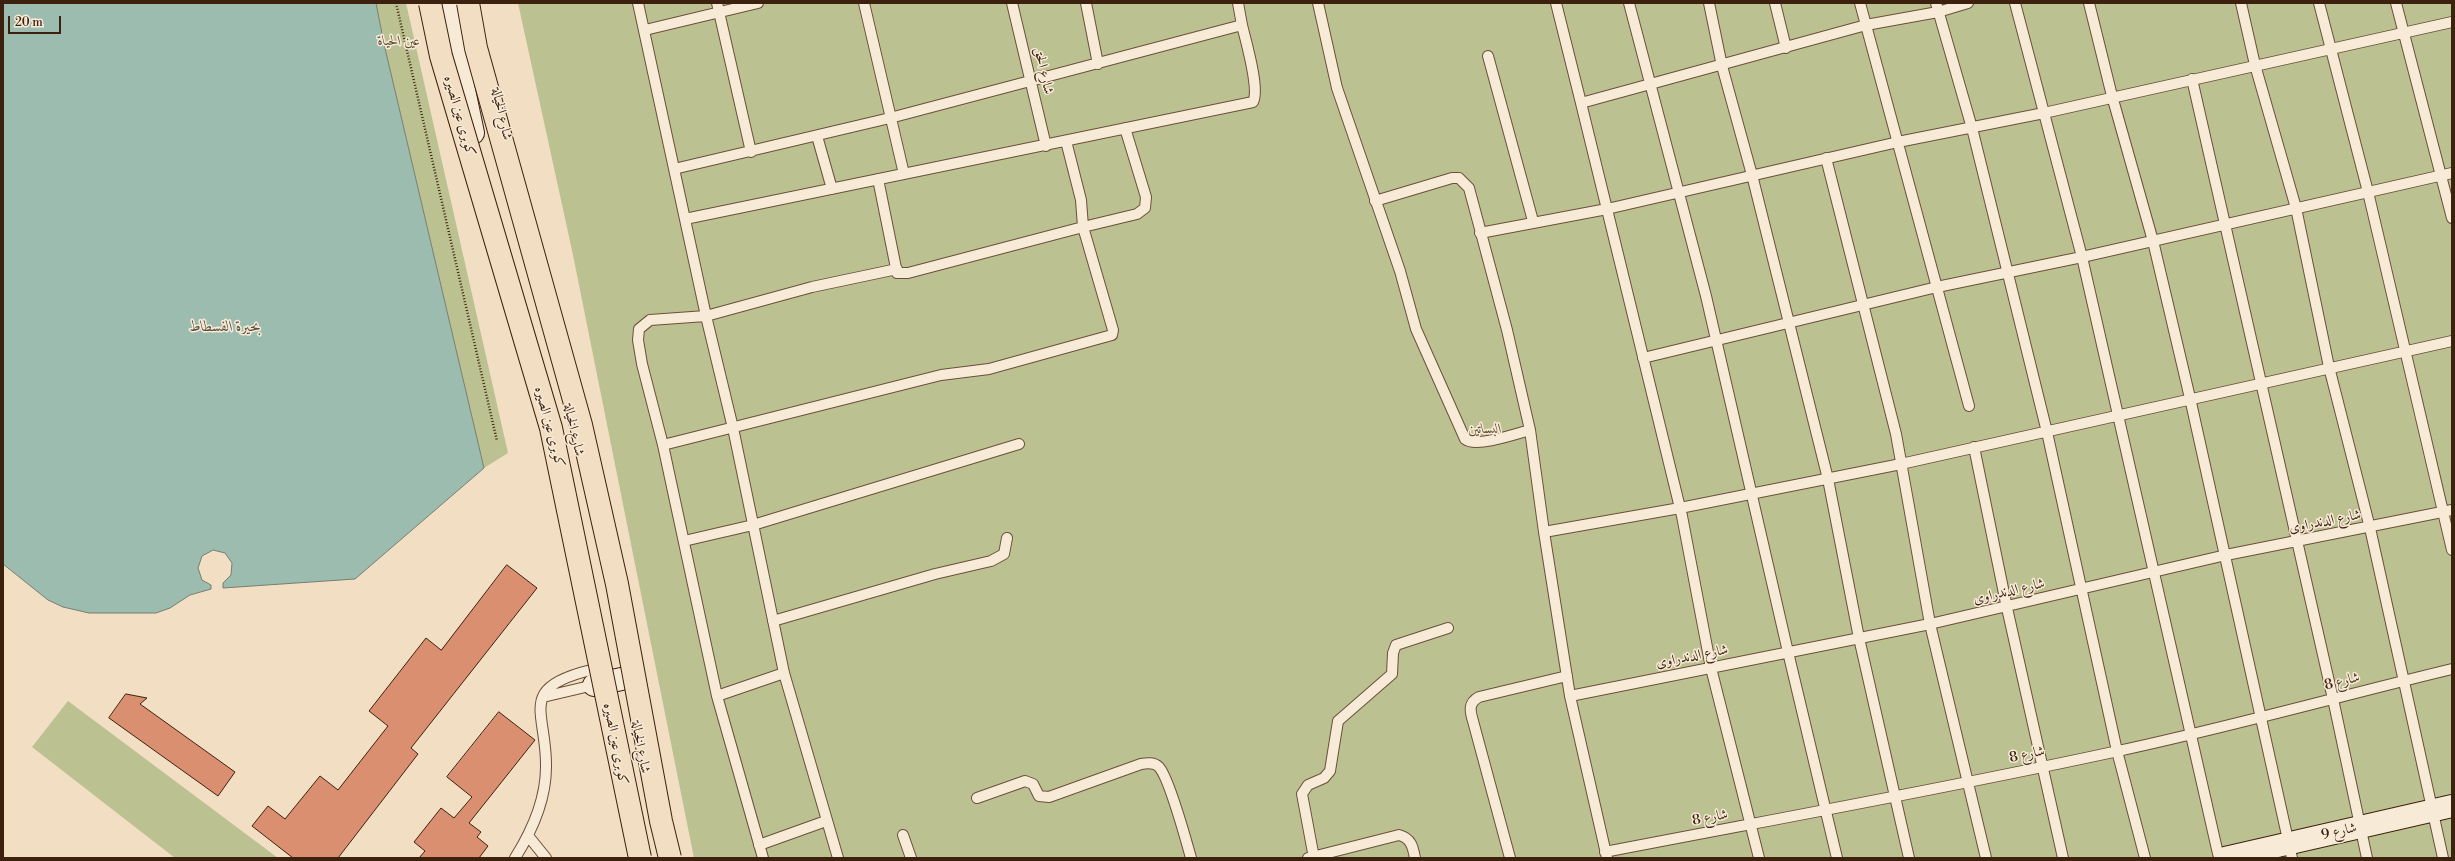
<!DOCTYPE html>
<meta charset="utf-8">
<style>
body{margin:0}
#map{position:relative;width:2455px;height:861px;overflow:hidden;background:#f2dec2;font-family:"Libre Bodoni",serif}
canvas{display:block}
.frame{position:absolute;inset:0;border:4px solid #3c210e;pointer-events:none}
.scale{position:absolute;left:8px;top:16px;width:53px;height:18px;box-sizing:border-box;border:2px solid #3c210e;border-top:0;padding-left:5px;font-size:12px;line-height:14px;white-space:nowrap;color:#3c210e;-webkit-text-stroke:3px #f7ead7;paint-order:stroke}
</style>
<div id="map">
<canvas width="2455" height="861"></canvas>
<div class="frame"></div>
<div class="scale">20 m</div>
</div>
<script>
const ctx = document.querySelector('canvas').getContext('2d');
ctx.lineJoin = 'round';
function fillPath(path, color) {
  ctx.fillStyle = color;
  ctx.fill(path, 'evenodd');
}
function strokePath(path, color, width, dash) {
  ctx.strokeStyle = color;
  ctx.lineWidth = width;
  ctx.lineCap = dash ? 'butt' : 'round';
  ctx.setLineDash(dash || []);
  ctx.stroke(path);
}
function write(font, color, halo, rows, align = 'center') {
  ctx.font = font + ' "Libre Bodoni",Amiri,serif';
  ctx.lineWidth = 3;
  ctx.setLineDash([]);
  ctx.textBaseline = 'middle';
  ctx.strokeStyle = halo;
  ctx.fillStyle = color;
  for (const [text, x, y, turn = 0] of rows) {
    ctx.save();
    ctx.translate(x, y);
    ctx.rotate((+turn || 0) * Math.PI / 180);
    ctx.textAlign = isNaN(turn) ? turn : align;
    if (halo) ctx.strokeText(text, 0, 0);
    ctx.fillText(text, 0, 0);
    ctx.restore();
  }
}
const green = new Path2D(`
 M376 3H406L508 453 484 468 384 44Z
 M518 3H2452V858H694L573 255Z
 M68 701 278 858H175L32 747Z`);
const water = new Path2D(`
 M3 3H376L384 44 484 468 355 579 223 588V583L231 575 232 563 225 553 213 550 202 556 198 568 202 580 211 585V589L190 595 170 608 156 613H89L63 607 48 600 3 564Z`);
const building = new Path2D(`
 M507 565 537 588 411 748 418 754 338 858H293L252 826 268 806 285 819 320 776 338 790 388 726 369 711 426 638 441 650Z
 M126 694 147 698 140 704 235 772 218 796 109 718Z
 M499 712 535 740 469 823 481 832 477 837 488 846 479 858H419L425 851 414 842 441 808 454 818 472 797 447 777Z`);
const path = new Path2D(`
 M396 3 497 441`);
const lane = new Path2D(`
 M638 3 706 316 733 428 784 673 838 858
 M717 3 751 152
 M864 3 904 174
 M1012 3 1046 146
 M1086 3 1098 64
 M1318 3 1337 88 1400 271 1416 329 1465 439C1475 448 1516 434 1530 430
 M1556 3 1581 103
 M1629 3 1706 296 1788 652 1837 858
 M1709 3 1722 66 1752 175 1828 479 1859 638 1909 858
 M1775 3 1786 48
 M1860 3 1969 406
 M1936 3 1972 128 2047 432 2117 751 2145 858
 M2015 3 2082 257 2219 858
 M2089 3 2112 96 2153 241 2190 398 2292 858
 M2241 3 2255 65 2296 208 2329 367 2370 528 2443 858
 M2319 3 2368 192 2452 550
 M2396 3 2452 218
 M645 30 758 3
 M1488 56 1533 221
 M2192 79 2333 699 2367 858
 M817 136 832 189
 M1826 158 1896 434 1930 624 1986 858
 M674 169 890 118 1242 25 1238 3
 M878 179 897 273H908L1083 227 1081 200 1066 141
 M1375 201 1452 178H1459L1469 188 1507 330 1530 430 1544 532
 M685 219 1253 102C1260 89 1246 42 1242 25
 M1480 233 1607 209 1898 142 2044 113 2452 22
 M1643 358 1937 287 2082 257 2452 173
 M663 445 941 375 989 369 1112 335 1113 330 1083 227 1137 214 1145 208 1146 197 1125 128
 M1974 447 2007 608 2063 858
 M684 541 753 525 1019 444
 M773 621 935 574 991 561 1004 554 1007 538
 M717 696 784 673
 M1570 696 1930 624 2226 555 2452 510
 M543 697 594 685
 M977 798 1025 781 1033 784 1039 796 1049 797 1141 764C1147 763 1154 762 1159 767 1169 778 1186 840 1191 858
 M903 835 911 858
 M529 837 546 858
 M759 845 826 821
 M1605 852C1776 819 1948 788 2118 751 2230 727 2340 696 2452 669
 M515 858C532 831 546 800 546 767 547 712 516 688 591 670
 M763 858 717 696 663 445 642 364 638 340 639 329 650 320 706 316 812 287 897 269
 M1308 858 1399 835C1411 838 1413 847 1415 858
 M1314 858 1302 794 1308 785 1324 778 1330 771 1338 721 1392 674 1393 653 1396 645 1448 628
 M1510 858 1473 721C1470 711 1468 703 1479 697L1567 676
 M1607 858 1570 696 1544 532 1680 508 1901 464 2452 341
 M1759 858 1711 668 1682 516 1581 103 1866 25 1938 12 1968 3`);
const secondary = new Path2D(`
 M446 3 473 133
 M594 685 626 678
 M2225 858 2452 806`);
const highwayBridge = new Path2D(`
 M430 3 441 56 551 428 640 858
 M468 3 476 48 581 425 617 584 661 821 670 858`);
const parkNames = [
 ["عين الحياة",399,42],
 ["البساتين",1485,430]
];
const streetNames = [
 ["شارع الحق",1043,71,77],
 ["شارع الخيالة",501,114,77],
 ["كوبرى عين الصيره",459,116,74],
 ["كوبرى عين الصيره",549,427,75],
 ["شارع الخيالة",573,430,77],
 ["شارع الدندراوى",2325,522,-11],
 ["شارع الدندراوى",2009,592,-13],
 ["شارع الدندراوى",1692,657,-11],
 ["شارع 8",2342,682,-14],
 ["كوبرى عين الصيره",615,744,79],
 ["شارع الخيالة",640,747,79],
 ["شارع 8",2027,755,-12],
 ["شارع 8",1710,818,-11],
 ["شارع 9",2339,832,-13]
];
const waterNames = [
 ["بحيرة الفسطاط",225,327]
];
fillPath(green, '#bcc192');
fillPath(water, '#9cbcaf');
strokePath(water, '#767e6f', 1);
fillPath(building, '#da9070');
strokePath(building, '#3c210e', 1);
strokePath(lane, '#6a503b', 12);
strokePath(secondary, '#3c210e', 24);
strokePath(path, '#3c210e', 2.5, [1, 2]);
strokePath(lane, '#f7ead7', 10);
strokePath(secondary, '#f7ead7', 22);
strokePath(highwayBridge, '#3c210e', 24, []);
strokePath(highwayBridge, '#f2dec2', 22);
write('italic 14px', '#5c492f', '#f7ead7', parkNames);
write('14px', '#3c210e', '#f7ead7', streetNames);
write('italic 15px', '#59503e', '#f7ead7', waterNames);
</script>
